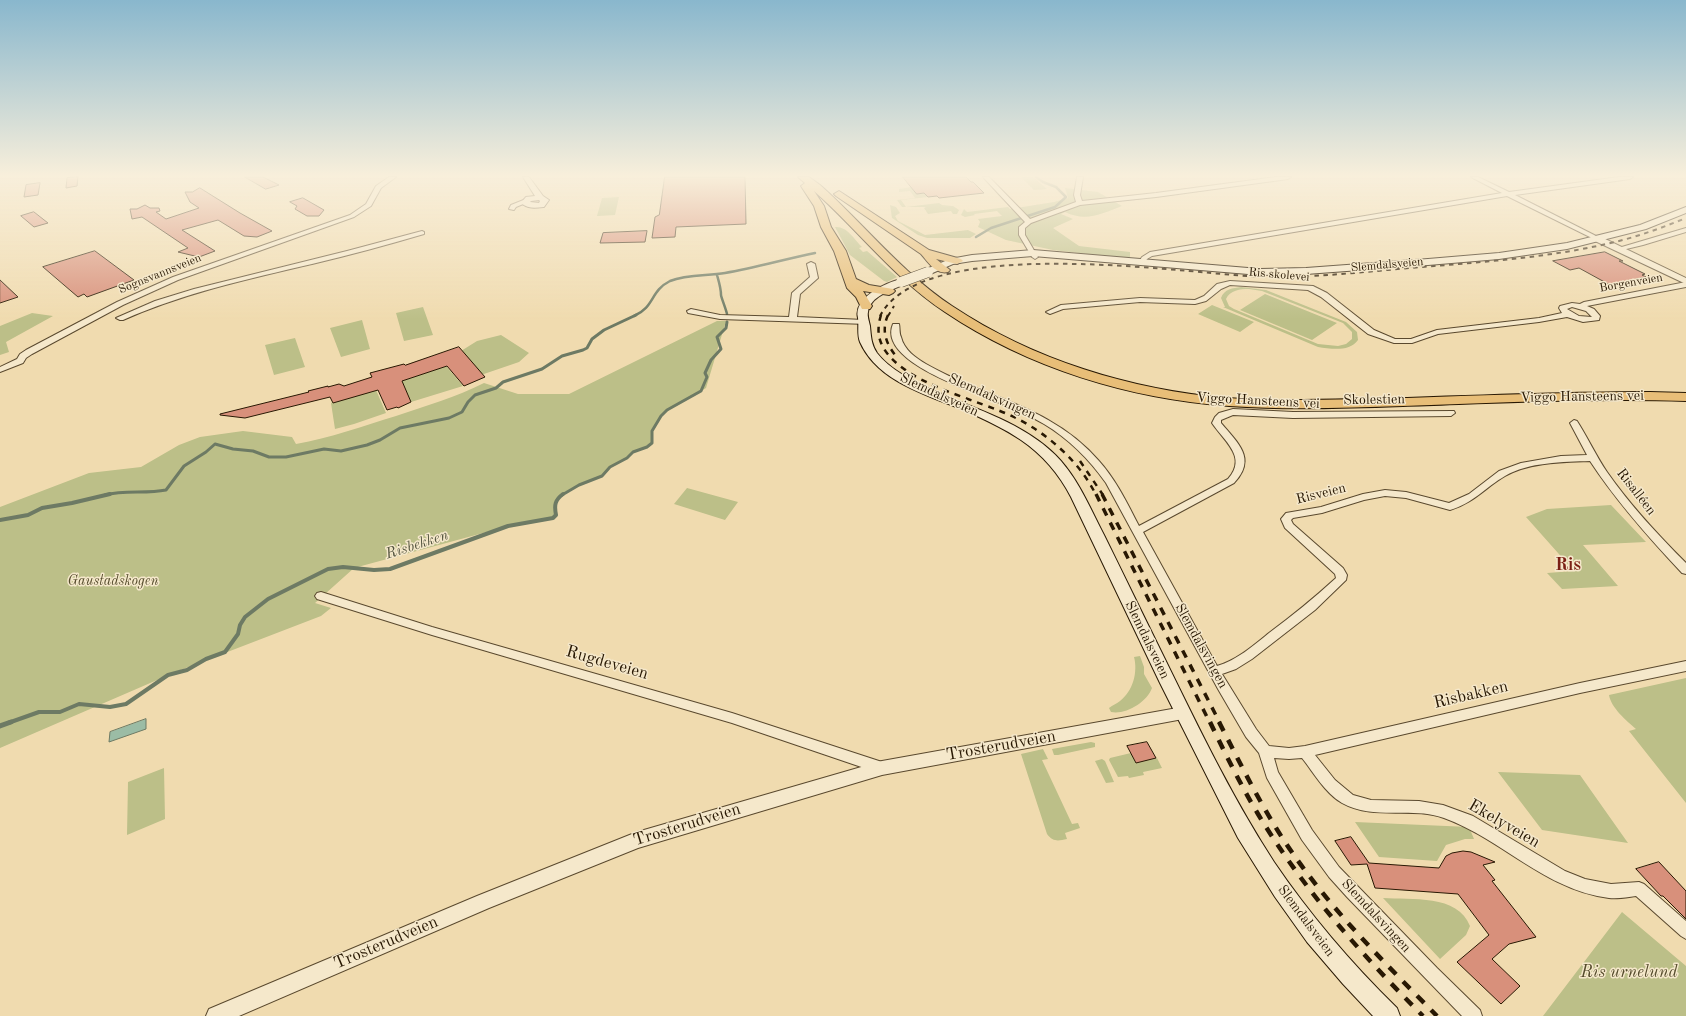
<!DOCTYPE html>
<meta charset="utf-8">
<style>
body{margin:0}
canvas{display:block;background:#f0dbaf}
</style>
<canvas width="1686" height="1016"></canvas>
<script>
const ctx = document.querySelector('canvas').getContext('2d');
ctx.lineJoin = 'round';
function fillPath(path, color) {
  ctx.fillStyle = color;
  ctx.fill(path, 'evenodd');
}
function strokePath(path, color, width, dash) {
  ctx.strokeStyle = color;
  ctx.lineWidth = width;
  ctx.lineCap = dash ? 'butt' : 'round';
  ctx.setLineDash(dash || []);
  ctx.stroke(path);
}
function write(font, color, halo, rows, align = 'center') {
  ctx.font = font + ' "Old Standard TT",serif';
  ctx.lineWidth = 3;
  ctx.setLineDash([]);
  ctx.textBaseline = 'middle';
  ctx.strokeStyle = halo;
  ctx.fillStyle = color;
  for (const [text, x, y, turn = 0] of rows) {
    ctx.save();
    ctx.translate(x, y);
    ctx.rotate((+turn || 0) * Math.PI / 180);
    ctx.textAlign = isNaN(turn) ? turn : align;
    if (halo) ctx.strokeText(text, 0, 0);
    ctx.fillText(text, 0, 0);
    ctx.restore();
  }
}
const green = new Path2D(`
 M1021 177H1033L1047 189 1034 190Z
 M911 187 917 194 924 193 928 197 901 200 906 207 939 203 942 205 952 206 927 208 953 206 959 210 957 214H953L951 211 928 214 924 208 926 207H902L897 200 915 198 910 191 899 192V189Z
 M1065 188 1098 192 1122 206C1101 214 1086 222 1065 212L1061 214 1073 219 1053 228 1079 246 1130 252V259L1053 250 1006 240 978 227 980 222 978 219 1002 216 997 211 974 214 975 215 965 217 961 215 964 209 967 212 1008 207 1010 209 1054 202 1068 198Z
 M619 197 615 215 597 216 602 198Z
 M890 205 896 207 900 213 895 216 898 221 925 235 968 230 976 234 970 238H927L918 235 892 218Z
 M835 227C847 226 854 239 862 247L859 248 863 252 867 251 897 277 887 282 884 281 850 255Z
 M1241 287 1266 290 1346 322 1357 332 1358 340C1350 352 1331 349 1318 347L1223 307H1225L1221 298C1224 289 1233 288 1241 287ZM1249 289 1262 291 1343 323 1352 332V339L1346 344 1338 346 1318 344 1234 309 1229 306 1226 299C1230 290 1240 289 1249 289Z
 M1265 294 1337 323 1312 340 1240 310Z
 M1212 305 1254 322 1240 332 1198 314Z
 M423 307 433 335 404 341 396 313Z
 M32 313 53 316 6 342 9 352 0 355V326Z
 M362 320 370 349 341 357 330 328Z
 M717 321H726L706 388C687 400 661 409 652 431 650 436 652 439 652 443 646 450 640 448 633 452 630 454 629 457 626 458 621 462 615 464 610 467 607 470 605 474 602 476 589 483 544 492 556 515L553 518 520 523 354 568 315 603 331 608 321 616 178 671 0 748V507L89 473 141 467 179 445 200 437 243 431 292 437 296 444C330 438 363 426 396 416 426 406 456 397 484 383L518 394H569Z
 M501 335 529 353 519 362 481 375 461 351 477 341Z
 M295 338 305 367 274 375 265 345Z
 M446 366 463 386 411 402 401 381Z
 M376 390 386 413 354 424 335 429 331 403Z
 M687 488 738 502 725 520 674 504Z
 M1611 505 1646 542 1583 545 1618 586 1562 589 1547 573 1574 571 1526 517 1547 509Z
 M1140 656 1144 667V674L1152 688C1147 702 1126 715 1111 712L1109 708C1113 705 1116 704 1120 701 1133 691 1138 672 1134 657Z
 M1686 678V803L1629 731 1636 729C1627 721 1611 708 1609 695Z
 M1091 742 1095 743V747L1058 755H1054L1052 749Z
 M1043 749 1048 759 1042 760 1072 824 1078 823 1080 828 1065 833 1067 839C1058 841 1053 842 1047 834L1021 754Z
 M1131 753 1136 763 1157 758 1162 768 1143 772 1144 775 1129 778 1128 776 1118 777 1109 760 1110 758Z
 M1102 759 1105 761 1114 782 1106 783 1095 761Z
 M164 768 165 819 127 835 128 782Z
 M1498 772 1580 775 1628 843 1542 830Z
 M1355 822 1469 827 1474 839H1465L1446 845 1437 861 1379 857Z
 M1383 898C1411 900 1458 894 1470 926L1466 935 1440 959Z
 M1622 912 1686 966V1016H1543Z`);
const water = new Path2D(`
 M146 719V729L109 742 110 732Z`);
const streamFar3 = new Path2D(`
 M976 237 991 228 1055 207 1066 197 1056 187 1043 182 1036 177
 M717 275C719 282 721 288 721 295 721 297 726 309 727 314
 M634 316C655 307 650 291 670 281 687 274 707 276 725 273 755 268 785 259 815 253`);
const streamFar2 = new Path2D(`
 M105 495C125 490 146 494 166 490L184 466 206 452 215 444 233 449 253 451 269 457H286L324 449 341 451 367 445 380 440 400 428 449 418 462 412 468 402 475 395 496 388 503 382 542 369 562 356 583 350 587 348 592 339 604 330 636 315
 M562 495 579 485 602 476 610 467 627 458 633 452 647 447 652 443V431L661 416 667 410 701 391 707 377 705 373 711 360 721 349 717 337 726 328 727 322`);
const streamFar1 = new Path2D(`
 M0 520 28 515 42 508 72 503 110 494
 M8 723 39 712H60L79 704 110 707 126 704 168 675 187 670 206 659 225 652 238 634 240 625 245 617 268 599 328 569 343 567 374 570 390 569 508 526 553 518 556 515C554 505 555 500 563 494`);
const stream = new Path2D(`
 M0 726 11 722`);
const building = new Path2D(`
 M78 177 77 186 66 188 67 178Z
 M245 177H263L279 185 266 189Z
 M665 177H745L746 224 676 227 675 237 652 238 655 217 659 215Z
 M903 177H966L971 182H973L984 193 939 198 937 196 928 197 924 193 917 194Z
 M40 183 38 195 24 197 26 185Z
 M200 188 240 213 272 231 257 237 244 236 218 220 182 230 215 251 199 257 178 252 188 248 142 217 132 219 130 209H137L145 205 150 208H159L160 211 156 212 166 219 199 208 190 202 185 192H192Z
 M303 198 324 210 319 216H307L295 209 297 206 290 202Z
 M34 212 48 223 34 227 21 216Z
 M647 231 645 242 600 243 603 233Z
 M95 251 134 280 87 297 84 294 78 297 43 267Z
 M1605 252 1623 261H1619L1645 274 1642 275 1646 277 1610 285 1579 268 1570 270 1553 261Z
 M0 280 18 297 0 303Z
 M459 347 485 377 464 386 447 366 402 381 411 402 398 408 397 407 387 410 378 390 333 403 330 397 245 418 220 415V414L309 392 308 391 328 386V387L339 384 344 386 372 377 370 373 404 364 405 365Z
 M1147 742 1156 758 1136 763 1127 746Z
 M1351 837 1369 863 1439 868 1446 856 1452 853 1463 851 1471 852 1495 862 1483 865 1495 880 1492 881 1536 937 1509 944 1492 959 1520 986 1501 1004 1457 962 1489 935 1458 894 1375 888 1367 864 1351 865 1335 841Z
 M1659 862 1686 891V919L1663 896H1661L1636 869Z`);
const minor = new Path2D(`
 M389 177H396L381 188 371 206 354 217 178 280 123 305 32 354 26 358 23 363 0 372V367L17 359 20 354 26 350 117 302 173 277 350 215 366 204 376 186Z
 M983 177H989L1030 219 1076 202 1074 195 1077 177H1083L1080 195 1082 201 1156 193 1276 177H1291L1288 179 1156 197 1080 205 1031 223 1025 228V235L1038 257 1035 259 1032 257 1019 235V227L1025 222Z
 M1471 177H1478L1509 192 1619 177H1633L1630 179 1515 195 1600 238 1601 239 1598 241 1507 196 1152 256 1147 259 1144 264 1138 263 1142 257 1150 252 1502 193Z
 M526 199 529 201 528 202 516 207 514 210 509 209 511 205Z
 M1686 228V232L1643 245 1618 251 1615 249Z
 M422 231 424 232V234C387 245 350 255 312 264 248 279 184 293 123 320H120L116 318 155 301 194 289 347 251Z
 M811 262 815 264 818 278 800 294 797 317 864 320H867V324L720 319 688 313 687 311 691 309 720 315 789 317 792 293 810 277 807 264Z
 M1230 281 1313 286 1327 293 1374 330 1395 339H1411L1437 330 1539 318 1562 313 1559 308 1560 306 1572 303 1580 304 1584 302 1686 282V287L1587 306 1594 309 1600 316 1599 320 1583 322 1567 317 1539 322 1438 334 1412 343H1394L1368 334 1321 297 1308 290 1230 285 1221 289 1206 301 1195 304 1140 302 1063 309 1050 314 1046 312 1061 305 1140 298 1195 300 1204 296 1217 284ZM1572 307 1586 311 1592 317 1579 316 1567 309Z
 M893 324H899C900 328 899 333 901 337 904 350 916 358 926 364 985 398 1052 406 1099 461 1116 480 1127 503 1139 526L1228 479C1248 457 1224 441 1212 423L1215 417 1219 413 1233 409 1293 412 1454 411 1455 413 1451 416 1293 418 1233 415 1221 420V423C1238 443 1257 459 1234 483L1143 532 1217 666C1237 660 1253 646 1269 633 1292 616 1314 598 1336 578L1335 574 1285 528 1281 519 1286 513 1321 507 1363 494 1385 490 1406 492 1449 503 1469 494 1499 471 1521 463 1561 456 1587 455 1570 423 1574 420 1577 421C1588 438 1596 456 1607 472 1630 505 1658 535 1686 563V574L1682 573C1649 538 1617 502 1590 461 1564 462 1528 462 1505 476 1486 487 1472 504 1450 510L1406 498 1385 496 1364 500 1322 513 1293 518 1291 520 1293 524 1343 568 1347 575 1346 580 1315 610 1252 659 1236 669 1222 674 1256 729 1269 746 1289 748 1305 746 1580 683 1686 661V671L1580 693 1315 755 1335 780 1353 795 1371 800 1419 801 1443 805 1473 816 1565 871 1585 879 1611 884 1639 882 1644 884 1686 921V939L1681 936 1636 896C1628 897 1618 899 1609 898 1545 890 1502 839 1444 818 1411 806 1374 821 1342 803 1325 793 1314 773 1302 758L1289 759 1274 758 1278 772 1312 830 1339 867 1437 968 1480 1010 1482 1016H1462L1347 897 1329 877 1302 840 1267 778 1259 753 1246 737 1218 689 1106 483C1089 459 1069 439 1044 424 1029 415 1012 408 995 401 972 391 877 361 893 324Z
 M321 592 432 627 732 713 882 762 887 764 889 768 887 772 882 774 732 723 432 635 317 599 315 596 317 593Z`);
const tertiary = new Path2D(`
 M523 177H529L543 196 549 200 544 207C535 208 528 209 521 203L526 197 535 196ZM531 201 539 200 540 201 539 203 530 202Z
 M1595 237H1601L1686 278V284L1595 241Z
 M1183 707 1188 709 1190 713 1188 717 1183 719 882 775 638 848 489 908 239 1016H206L209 1009 477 896 637 832 882 761Z`);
const secondary = new Path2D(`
 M1686 207V213L1646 229 1567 249 1499 259 1428 265 1306 274 1260 275 1033 256 972 261 953 264 928 275 923 272 924 270 950 259 972 255 1033 250 1260 269 1306 268 1428 259 1499 253 1567 243 1640 225Z
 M901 279 906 282 905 284C892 290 870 296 868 312 867 316 869 321 870 326 871 336 871 344 877 353 901 385 971 403 1007 422 1027 432 1046 444 1061 461 1080 483 1091 510 1104 535 1122 571 1139 607 1157 643 1193 716 1229 793 1274 862 1310 915 1351 963 1397 1008L1400 1016H1373L1343 984 1307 942 1275 897 1238 838 1160 683 1071 497C1059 474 1043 455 1021 440 1005 429 986 420 968 412 931 396 878 383 860 342 857 335 859 326 858 318 853 298 885 283 901 279Z`);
const trunk = new Path2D(`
 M798 177H809L820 185C865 225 902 273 952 306 1033 360 1131 390 1227 398 1287 402 1347 399 1407 398 1488 395 1569 392 1650 392L1686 393V401C1592 398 1497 403 1403 406 1345 408 1287 410 1229 406 1130 399 1028 368 945 312 895 279 858 230 814 191L824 206 831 227 846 251 856 279 869 285 893 289 895 291 893 293 889 295 863 291 872 306 870 309H862L856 297 847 288 834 251 821 227 814 206 801 186 805 183Z
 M839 191 929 250 961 259 963 261 957 264 936 259 950 270 948 272C936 275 928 262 921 254L836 196 834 194Z`);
const railFar3 = new Path2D(`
 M880 316C922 235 1170 271 1247 276 1268 277 1289 277 1310 276 1351 274 1393 269 1434 266 1496 261 1559 256 1619 241 1642 235 1664 227 1686 218
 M888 316 894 306`);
const railFar2 = new Path2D(`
 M881 315C878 325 877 335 882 345 901 384 978 399 1016 418 1048 434 1080 462 1096 495
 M888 315C881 330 886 344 896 356
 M1080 461 1103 495`);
const railFar1 = new Path2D(`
 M1096 494 1210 723
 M1102 494 1220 723`);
const rail = new Path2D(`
 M1210 722C1225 753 1240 784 1258 814 1303 889 1361 954 1423 1016
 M1219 722C1240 763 1260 804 1285 842 1328 907 1383 961 1437 1016`);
const secondaryBridge = new Path2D(`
 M901 282 928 272`);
const farStreetnames = [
 ["Slemdalsveien",1387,265,-5],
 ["Sognsvannsveien",160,274,-22],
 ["Ris skolevei",1279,275,5],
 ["Borgenveien",1631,283,-10]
];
const streetNames = [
 ["Slemdalsveien",939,395,25],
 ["Slemdalsvingen",992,397,24],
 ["Viggo Hansteens vei",1582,397,-1],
 ["Skolestien",1374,400,-1],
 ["Viggo Hansteens vei",1258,401,3],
 ["Risalléen",1636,492,52],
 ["Risveien",1321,494,-14],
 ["Slemdalsveien",1147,640,64],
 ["Slemdalsvingen",1201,646,61],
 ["Slemdalsvingen",1376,916,47],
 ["Slemdalsveien",1306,921,53]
];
const parkNames = [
 ["Gaustadskogen",113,581]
];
const waterNames = [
 ["Risbekken",417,545,-18]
];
const nearStreetnames = [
 ["Rugdeveien",607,663,16],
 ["Risbakken",1471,695,-13],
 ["Trosterudveien",1001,746,-10],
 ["Ekelyveien",1504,824,30],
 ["Trosterudveien",687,825,-17],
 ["Trosterudveien",386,943,-23]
];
const nearParknames = [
 ["Ris urnelund",1629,973]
];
const districtNames = [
 ["Ris",1568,565]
];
fillPath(green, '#bcbf88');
fillPath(water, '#9bbca5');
strokePath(water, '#6d7a64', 1);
strokePath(streamFar3, '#6d7a64', 2.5);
strokePath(streamFar2, '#6d7a64', 3);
strokePath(streamFar1, '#6d7a64', 4);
strokePath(stream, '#6d7a64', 5);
fillPath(building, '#d8907b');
strokePath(building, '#281803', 1);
strokePath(minor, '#5a492e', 2);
strokePath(tertiary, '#5a492e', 2);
strokePath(secondary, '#281803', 2);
strokePath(trunk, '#281803', 2);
fillPath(minor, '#f5e8cb');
fillPath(tertiary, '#f5e8cb');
fillPath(secondary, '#f5e8cb');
fillPath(trunk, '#e8be78');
strokePath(railFar3, '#281803', 2, [4.5, 4.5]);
strokePath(railFar2, '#281803', 2.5, [6, 6]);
strokePath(railFar1, '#281803', 3.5, [8, 8]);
strokePath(rail, '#281803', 4.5, [10, 10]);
strokePath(secondaryBridge, '#281803', 11, []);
strokePath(secondaryBridge, '#f5e8cb', 10);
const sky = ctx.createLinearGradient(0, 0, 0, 319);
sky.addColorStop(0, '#89b7cd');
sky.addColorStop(0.55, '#f8efdb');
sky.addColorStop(1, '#f8efdb00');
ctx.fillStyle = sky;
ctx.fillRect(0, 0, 1686, 319);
write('12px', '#281803', '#f5e8cb', farStreetnames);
write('14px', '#281803', '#f5e8cb', streetNames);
write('italic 14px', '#544a2b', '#f5e8cb', parkNames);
write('italic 15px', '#50513c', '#f5e8cb', waterNames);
write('17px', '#281803', '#f5e8cb', nearStreetnames);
write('italic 17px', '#544a2b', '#f5e8cb', nearParknames);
write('bold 18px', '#7a1f14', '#f5e8cb', districtNames);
</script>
